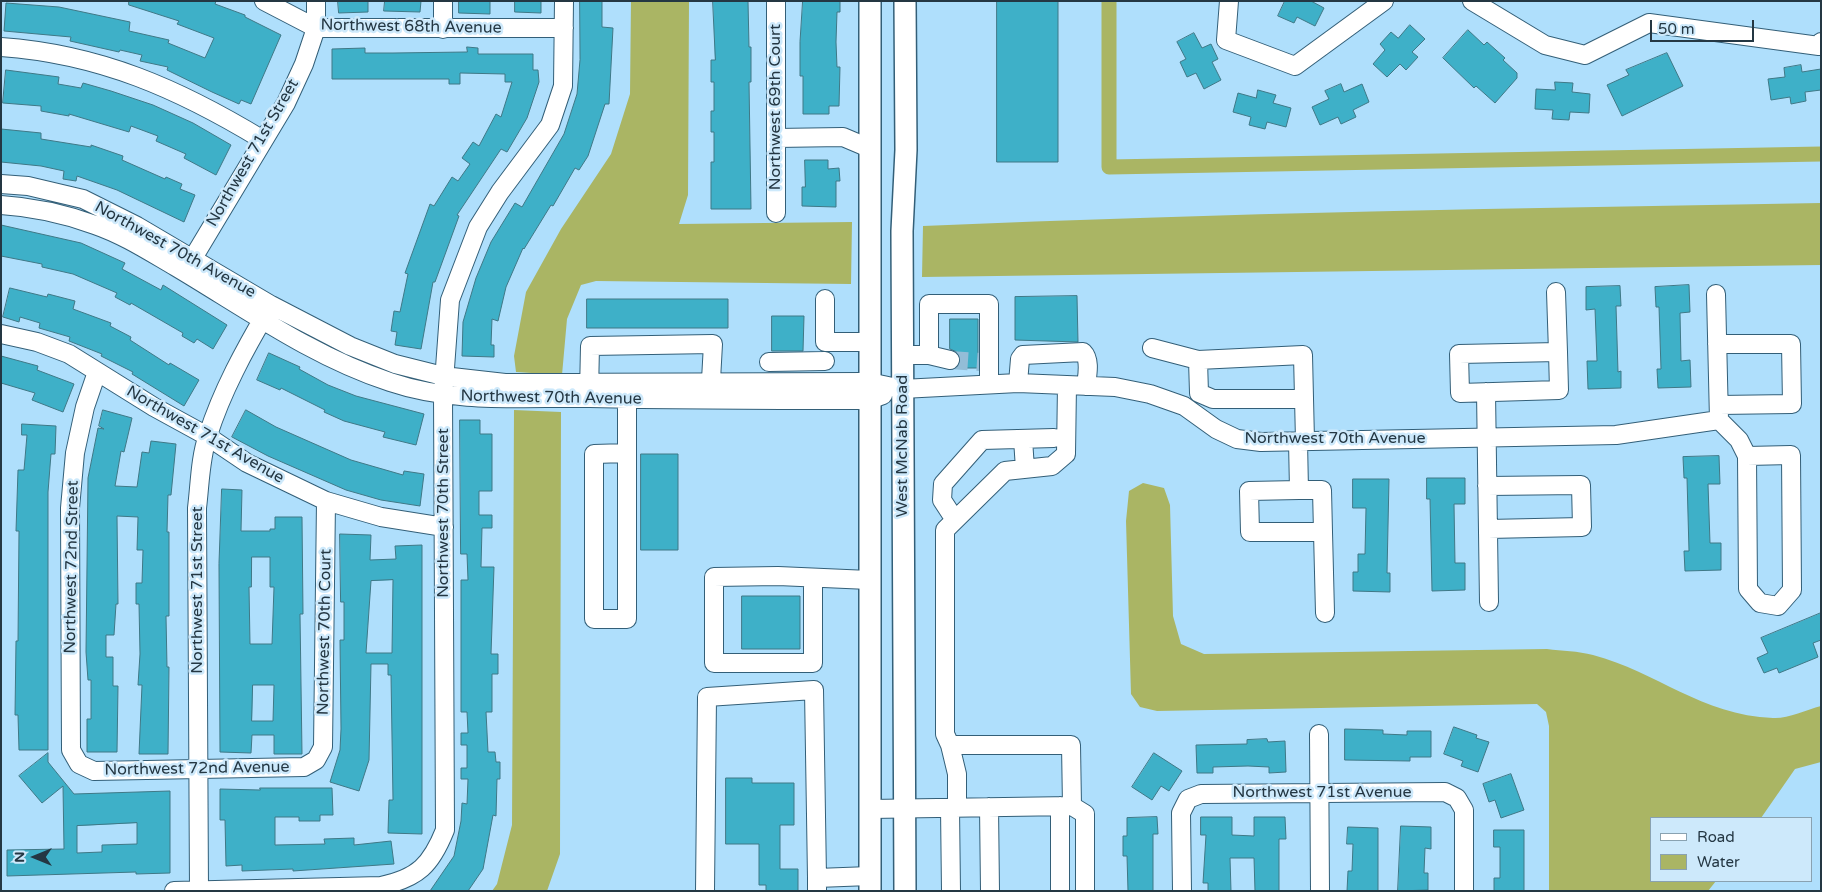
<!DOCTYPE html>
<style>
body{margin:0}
#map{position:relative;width:1822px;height:892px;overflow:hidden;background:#afdffc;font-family:"Varela Round",sans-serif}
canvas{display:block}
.frame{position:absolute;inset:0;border:2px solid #243743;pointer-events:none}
.legend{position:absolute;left:1650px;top:817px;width:162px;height:65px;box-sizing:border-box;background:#cde9fb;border:1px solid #89a2b1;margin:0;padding:6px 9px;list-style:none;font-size:15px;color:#243743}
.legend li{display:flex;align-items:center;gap:10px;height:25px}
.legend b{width:25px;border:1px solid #89a2b1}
.north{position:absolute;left:10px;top:832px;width:50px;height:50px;-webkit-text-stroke:4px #cde9fb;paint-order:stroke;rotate:270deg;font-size:14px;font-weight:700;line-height:20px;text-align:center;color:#243743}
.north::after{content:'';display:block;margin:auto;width:18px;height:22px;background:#243743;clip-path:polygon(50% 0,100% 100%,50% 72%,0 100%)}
.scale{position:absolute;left:1650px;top:20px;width:104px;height:22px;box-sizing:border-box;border:2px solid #243743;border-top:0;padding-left:6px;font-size:15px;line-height:18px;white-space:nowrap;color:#243743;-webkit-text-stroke:4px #cde9fb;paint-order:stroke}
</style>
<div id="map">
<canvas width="1822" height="892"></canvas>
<div class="frame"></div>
<ul class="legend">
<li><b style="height:6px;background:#fff"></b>Road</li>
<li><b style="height:14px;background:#aab564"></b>Water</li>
</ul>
<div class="north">N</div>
<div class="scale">50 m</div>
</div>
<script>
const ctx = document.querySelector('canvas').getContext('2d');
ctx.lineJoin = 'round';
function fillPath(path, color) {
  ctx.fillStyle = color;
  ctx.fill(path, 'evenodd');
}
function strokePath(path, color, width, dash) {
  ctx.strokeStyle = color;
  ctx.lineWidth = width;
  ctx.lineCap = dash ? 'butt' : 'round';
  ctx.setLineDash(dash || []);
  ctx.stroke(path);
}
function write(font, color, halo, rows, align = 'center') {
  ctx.font = font + ' "Varela Round",sans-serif';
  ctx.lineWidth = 5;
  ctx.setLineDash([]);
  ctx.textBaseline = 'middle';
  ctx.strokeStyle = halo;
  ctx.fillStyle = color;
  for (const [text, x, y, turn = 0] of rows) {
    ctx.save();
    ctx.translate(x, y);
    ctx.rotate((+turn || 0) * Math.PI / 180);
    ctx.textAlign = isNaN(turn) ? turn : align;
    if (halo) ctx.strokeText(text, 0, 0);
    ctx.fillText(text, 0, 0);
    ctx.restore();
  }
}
const water = new Path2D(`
 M631 1H689L688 195 679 224 852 222 851 284 596 281 581 285 567 319 562 375 516 372 514 356 526 292 561 229 611 154 630 94Z
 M1821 203V265L922 277 923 226C1222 213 1522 208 1821 203Z
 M514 410 561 412 560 854 547 891H492L497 884 512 825Z
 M1143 483 1164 488 1170 505 1173 616 1181 644 1204 654 1547 649C1562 651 1578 651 1593 655 1657 672 1701 715 1773 718 1787 719 1806 710 1821 706V762L1795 769 1761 818H1651V881H1716L1708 891H1549V726L1546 712 1537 704 1157 711 1140 707 1131 694 1126 521 1129 491Z`);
const canal = new Path2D(`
 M1109 1V167L1821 154`);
const building = new Path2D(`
 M129 1H216L215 4 245 15V17L281 35 251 104 241 100 239 104 212 92 167 70 168 67 140 61 142 55 120 50 119 52 70 41 71 37 4 31 6 3 59 7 130 22 129 31 169 40 168 43 205 58 214 38 177 24 179 21 129 5Z
 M338 1H368V12L339 13Z
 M385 1H421L420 12 384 11Z
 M459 1H490V14L459 13Z
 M515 1H541V13L515 12Z
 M580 1H602V27L613 28 609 104H605L588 156 579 170 575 168 553 206 551 205 524 249 523 248 506 287 498 321 492 319 491 345H494V357L462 356 463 322 476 278 491 242 515 203 522 207 564 134 577 94 580 60Z
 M713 1H748L749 47H751V82H749L751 209H711V162H714V132H711V111H714V82H711V60H715Z
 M803 1H840V12H837L836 42 837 67H840L839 106H829V114H803V76H800V42Z
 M997 1H1058V162H997Z
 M1285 1H1311L1324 8 1315 26 1297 17 1294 23 1278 16Z
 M1410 25 1425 39 1412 52 1418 57 1406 70 1400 64 1387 77 1373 64 1385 50 1380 44 1391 32 1398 38Z
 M1468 30 1484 45 1487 42 1505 58 1503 60 1517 73V78L1495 103 1476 86 1474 88 1443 58Z
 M1194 33 1202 48 1211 44 1218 59 1212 62 1221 80 1204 89 1196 73 1187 77 1180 62 1186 59 1177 42Z
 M467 47 478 48V54H533V70H538L539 82 527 118 507 152 501 149 457 215 459 216 435 282H433L421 349 395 345 397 332 391 331 394 311 400 312 408 274 405 273 430 204 434 206 452 177 458 181 470 164 462 158 473 142 479 146 496 114 501 117 512 82H505V74L460 73V84H449V79H332V49L365 48V53H393L467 52Z
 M1667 53 1683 86 1622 116 1607 85 1629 75 1626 70Z
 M1801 65 1802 72 1821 69V90L1805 92 1806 101 1791 104 1790 97 1771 100 1768 79 1785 77 1784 68Z
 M6 70 59 77 58 84 81 88 83 83 111 91 153 105 193 123 231 145 216 175 184 158 186 154 156 141 158 136 131 126 129 132 69 114V116L41 111V106L3 103Z
 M1555 82 1573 83 1572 92 1590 94 1589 113 1570 112 1569 120 1552 119 1553 110 1535 109 1536 89 1555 90Z
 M1341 84 1344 92 1362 84 1369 102 1353 110 1356 117 1341 124 1338 117 1320 125 1312 107 1329 99 1325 91Z
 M1258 90 1276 95 1273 103 1291 108 1286 127 1267 122 1265 129 1249 125 1251 117 1233 112 1238 93 1256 98Z
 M1 129 41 133V139L91 147V145L123 156 122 160 165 179 166 177 182 184 180 189 195 195 184 222 117 190 77 176 76 181 63 179 64 171 41 166 1 162Z
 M805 160H828V169L839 168 840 181H836V207L802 206V187H805Z
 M1 225 81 243 125 263 122 269 161 290 163 285 227 325 213 349 197 339 194 343 182 336 183 333 131 303 130 305 115 297 117 293 73 274 42 267V264L1 256Z
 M1689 285 1690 312 1680 313 1681 361 1690 360 1691 387 1658 388 1657 369H1661L1659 307H1656L1655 287Z
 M1620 286 1621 306H1616L1618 372 1621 371V388L1588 389 1587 361H1597L1595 309 1586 310V287Z
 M10 288 47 297 48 294 75 301 73 309 111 323 110 326 131 337 130 340 169 365 170 363 199 380 184 406 132 374 133 372 101 356 102 354 69 341 70 337 39 328 40 323 20 317 19 322 3 317Z
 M1077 296 1078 342 1015 340V297Z
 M587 299H728V328H587Z
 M772 316H804L803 351H772Z
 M950 319H978V368H956L960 363V357L957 352 950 349Z
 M269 353 300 367 299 369 328 385 356 396 424 414 416 445 383 437 385 432 344 421 324 412 325 410 281 388 280 390 257 380Z
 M1 356 38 366 37 370 74 384 63 412 32 400 35 393 1 383Z
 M103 410 132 418 124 452 121 451 115 486 137 487 142 452 149 453 151 441 176 444 171 495H168L167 532H169V616H166L167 667H169L168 754H139L142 685H138L140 654 139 604H136V583H142L143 550H137L138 517 117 516 118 604H116L114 635H106V657H113V686H118L117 752H87V719H91V680H88L86 652 88 478 98 428 104 429 99 426Z
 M246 410 276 427 351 460 403 475 404 471 424 474 420 506 381 500 346 490 268 456 232 437Z
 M460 420H480V434H492V491H479V515H492V528H482L481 567H494L491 654H498V674H492V712H486L488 752H495L496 762H500V779H497L496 816 493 815 483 869 468 891H430L454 856 461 821 462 803 467 804 468 779H461V768H467V745H461V733H468L467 712H461V580H468L467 554H461Z
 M22 424 56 426 55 454H51L48 492V750H19L18 715H15L16 641H18L19 531H16L18 470H24L27 435H22Z
 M641 454H678V550H641Z
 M1719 456 1720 484H1708L1710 543H1721V570L1685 571 1684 551H1689L1687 478H1684L1683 457Z
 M1427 478H1465V504H1454L1455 563H1465V590L1432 591 1430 499H1427Z
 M1353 479H1389L1387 573H1390V592L1353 591V572H1358V554H1365L1366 508H1353Z
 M222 489 242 490 241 531H270V529H275V517H302L303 614H300L302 754H274V735H252L251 753 220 752 219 564ZM252 557H270V587H274L272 644H250L249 587H251ZM253 685H274L273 721H252Z
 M340 534 371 535 370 560 396 559 395 546 422 545V834L388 833 389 800H393L391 675H388V664H371L369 760 359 791 330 782 340 750 341 729 340 640H344V602H341ZM393 580 392 653H366L371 581Z
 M742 596H800V649H742Z
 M1821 613V640L1813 643 1818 657 1779 673 1777 668 1764 673 1757 658 1768 653 1761 638Z
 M1454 727 1477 735 1476 738 1489 742 1478 772 1461 766 1463 761 1444 754Z
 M1345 729 1383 730V734L1407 735V731H1431V757H1410V761L1345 760Z
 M1267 739 1268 742 1285 741 1286 772 1269 773V767L1248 766 1213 767V773H1197L1196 745 1247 744V740Z
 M48 753V762L74 794 170 791V873L136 874V872L7 876V850L64 849 63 786 42 803 19 776ZM137 823V844L102 845V852L77 853V826Z
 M1154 753 1182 771 1169 791 1161 786 1152 800 1132 787Z
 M1511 774 1524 810 1501 818 1495 800 1489 802 1483 784Z
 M726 778H752V783H794V825H780V869H798V891H766V885H759V844H726Z
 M260 788H332L333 815H320V821H299V817H275V845L325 844 324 839 354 838V845L391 841 394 864 293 871V869L242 871V865L226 866 225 820H220V789L260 790Z
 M1157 817 1158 834H1153V891H1128L1127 856H1123V836H1127V818Z
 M1201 817H1232V835L1254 836V817H1285L1286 839H1279V891H1255L1254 858H1230L1231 891H1208V883H1203L1206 835H1201Z
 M1401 826 1431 827V849L1425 848 1424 873H1428V890L1398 891Z
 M1348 827 1378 828V891H1347L1348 871H1352L1353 844H1347Z
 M1494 830H1524V891H1494V878H1500V847H1494Z`);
const minorTunnel = new Path2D(`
 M950 360 980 362`);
const minor = new Path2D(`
 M264 1 316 28H564
 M443 1V29
 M776 1V213
 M1229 1 1226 40 1295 66 1384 1
 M1472 1 1545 45 1585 55 1649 23 1819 46 1821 42
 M1 47C100 54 179 89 263 140
 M776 138 843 137 869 148
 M1 184 28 186 83 199 137 226 271 305 350 346 395 364 443 376 505 383 869 382 902 389 1018 383 1115 387 1150 394 1184 406 1216 429 1237 439 1261 442 1616 435 1719 420
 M1 205C33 207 65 214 95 225 124 235 150 252 176 267 245 308 313 357 390 382 455 404 522 397 590 398 683 400 776 400 869 400L883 395
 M187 268 286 103 304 64 316 28V1
 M1556 292 1558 352 1459 354 1460 393 1559 390 1558 352
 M1716 294 1719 420 1739 440 1747 456 1748 589 1760 603 1778 606 1792 590 1791 455 1747 456
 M825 299V342H869
 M1 334 37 342 69 354 154 407 207 436 247 463 326 501 381 517 444 527
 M1717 344H1791L1792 404 1719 405
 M1152 348 1198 360 1303 355 1305 441
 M903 355H929L950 360
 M929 355V304H989V384
 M1198 360 1199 393 1213 399H1304
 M769 362 825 361
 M97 372 85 407 75 453 70 508 71 750 79 764 94 771 304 767 316 760 323 747 326 501
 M1018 383 1020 359 1023 355 1083 352C1091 360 1087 376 1086 386
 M1067 385 1066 454 1052 466 1005 471 945 530V734L950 745H1071L1072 806 1085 814V891
 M1486 392 1489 602
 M589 393 590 346 713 344 711 380
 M1023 439 1025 469
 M1298 441 1299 490 1249 491 1250 532H1323L1325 613
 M627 453 594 454V619H627V400
 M1487 486 1581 485 1582 527 1488 529
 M1299 490H1322L1323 532
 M955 520 942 500 943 484 982 440 1054 438
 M813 579V663H714V577L778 576 869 580
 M1319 734 1320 891
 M950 745 957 774V808
 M1060 806V891
 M989 807 990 891
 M950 808 951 891
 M870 809 1072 806
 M199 890 197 508C200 484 200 458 208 435 222 391 245 349 268 310
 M174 891 381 886C418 878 431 865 445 830L443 395 450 300 478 227 500 192 550 125 563 86 564 1
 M705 891 707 697 814 690 817 878
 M817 891V878L870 876
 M1182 891 1181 813 1188 799 1201 794 1445 792 1457 798 1464 810V891`);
const major = new Path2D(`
 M870 891V1
 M905 891 902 231 906 150 905 1`);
const streetNames = [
 ["Northwest 68th Avenue",411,27,1],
 ["Northwest 69th Court",776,107,-90],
 ["Northwest 71st Street",253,153,-60],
 ["Northwest 70th Avenue",175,250,29],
 ["Northwest 70th Avenue",551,398,1],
 ["Northwest 71st Avenue",205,435,30],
 ["Northwest 70th Avenue",1335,439],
 ["West McNab Road",903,446,-90],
 ["Northwest 70th Street",444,513,-90],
 ["Northwest 72nd Street",72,567,-89],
 ["Northwest 71st Street",198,590,-90],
 ["Northwest 70th Court",325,632,-89],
 ["Northwest 72nd Avenue",197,769,-1],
 ["Northwest 71st Avenue",1322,793]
];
fillPath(water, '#aab564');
strokePath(canal, '#aab564', 15);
fillPath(building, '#3eb0c8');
strokePath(building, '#3f7886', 1);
strokePath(minorTunnel, '#93bdd7', 18, [18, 9]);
strokePath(minor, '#335f78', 20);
strokePath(major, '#335f78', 24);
strokePath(minor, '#fff', 18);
strokePath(major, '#fff', 21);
write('16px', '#243743', '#cde9fb', streetNames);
</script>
